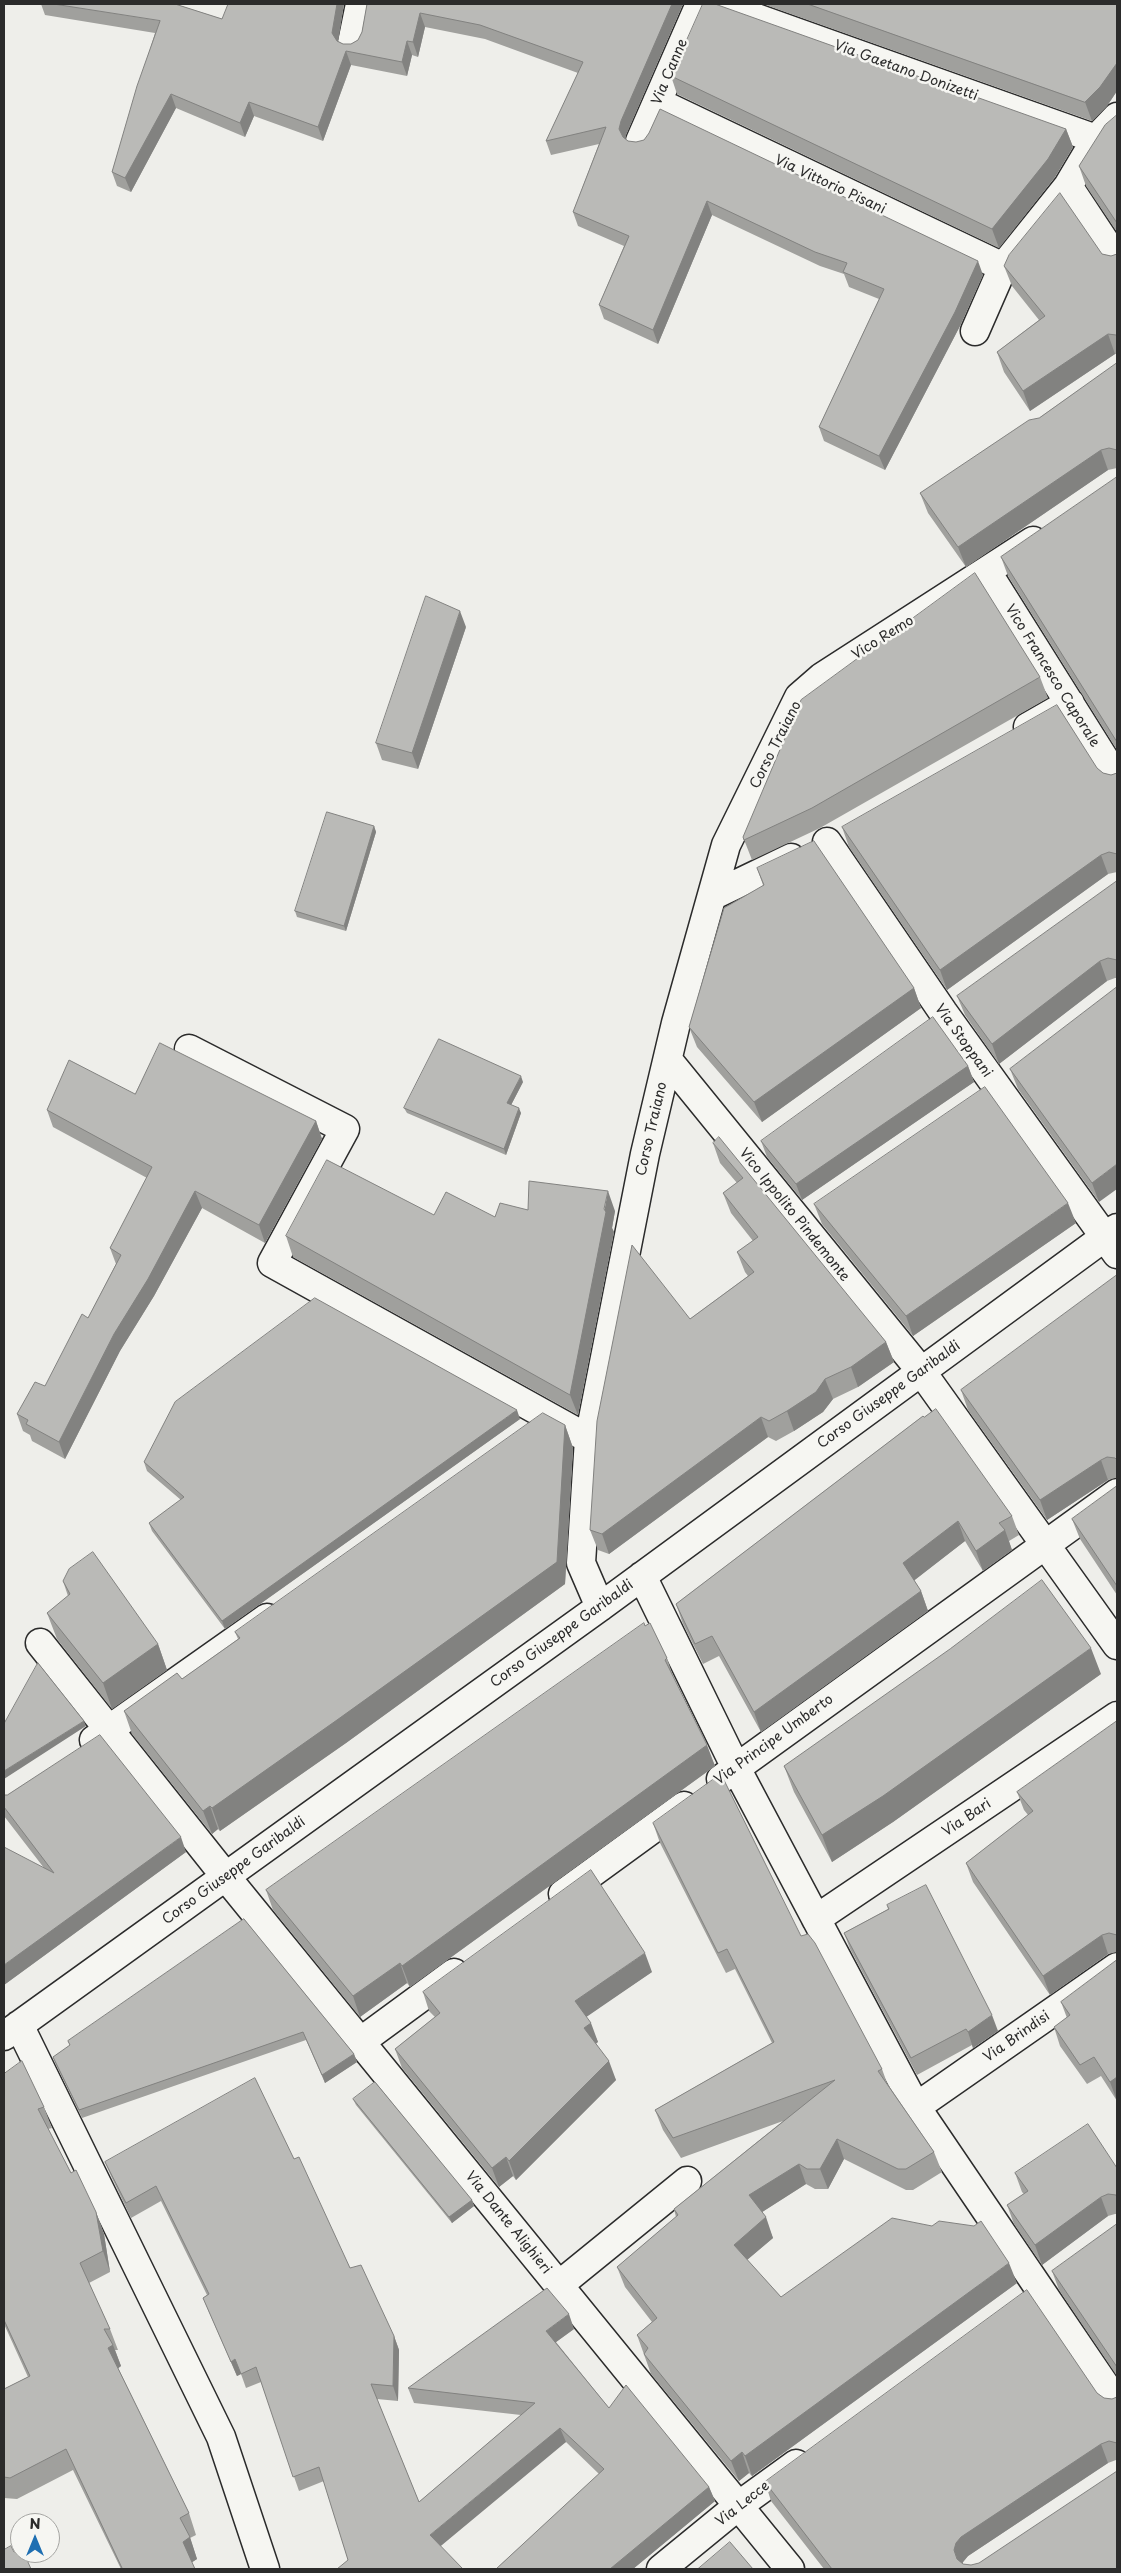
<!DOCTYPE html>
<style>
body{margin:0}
#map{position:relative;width:1121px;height:2573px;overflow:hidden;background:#eeeeea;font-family:"Playpen Sans",sans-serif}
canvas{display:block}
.frame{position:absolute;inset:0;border:5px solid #2b2b2b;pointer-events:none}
.north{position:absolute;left:10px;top:2513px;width:50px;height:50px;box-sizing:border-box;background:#f6f6f2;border:1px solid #a5a5a2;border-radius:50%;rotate:0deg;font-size:14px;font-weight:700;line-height:20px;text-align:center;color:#2b2b2b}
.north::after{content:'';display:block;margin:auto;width:18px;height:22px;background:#1f6fb2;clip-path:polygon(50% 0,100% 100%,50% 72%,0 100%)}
</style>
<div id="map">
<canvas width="1121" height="2573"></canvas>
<div class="frame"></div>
<div class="north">N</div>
</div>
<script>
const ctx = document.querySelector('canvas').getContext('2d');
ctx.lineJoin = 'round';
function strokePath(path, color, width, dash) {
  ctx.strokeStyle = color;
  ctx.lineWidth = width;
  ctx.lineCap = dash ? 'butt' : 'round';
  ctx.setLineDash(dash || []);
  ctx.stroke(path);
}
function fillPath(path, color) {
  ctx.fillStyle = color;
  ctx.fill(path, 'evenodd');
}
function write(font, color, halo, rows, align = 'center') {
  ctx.font = font + ' "Playpen Sans",sans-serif';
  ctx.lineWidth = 5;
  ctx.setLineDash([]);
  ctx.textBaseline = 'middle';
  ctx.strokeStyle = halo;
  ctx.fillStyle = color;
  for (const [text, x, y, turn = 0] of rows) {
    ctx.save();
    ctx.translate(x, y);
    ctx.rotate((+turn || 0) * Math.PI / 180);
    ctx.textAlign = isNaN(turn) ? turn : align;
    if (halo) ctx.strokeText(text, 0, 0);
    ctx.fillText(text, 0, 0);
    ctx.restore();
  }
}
const minor = new Path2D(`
 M717 4 1096 139
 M352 43 360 4
 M657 102 1003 267
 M640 141 700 4
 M1068 186 1117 260
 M975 331 1003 267 1068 186 1096 139 1117 117
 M987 572 1117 779
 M1028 727 1070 703
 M827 842 943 1012 1117 1254
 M712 896 791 858
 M189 1049 345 1129 272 1263 589 1439
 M668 1060 921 1371 1117 1645
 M642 1576 736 1768 916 2107 1117 2403
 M600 1607 581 1563 589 1439 645 1154 676 1023 726 845 799 697 822 677 1033 541
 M40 1643 226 1877 790 2569
 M94 1740 267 1618
 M721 1779 1117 1493
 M563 1894 684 1806
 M816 1919 1117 1716
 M19 2025 221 2437 265 2569
 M4 2036 600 1607 1117 1228
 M360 2042 454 1973
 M916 2107 1117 1967
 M559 2285 687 2181
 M661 2569 738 2506 796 2464`);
const wall = new Path2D(`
 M41 4H175L222 19 344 4 338 41 343 44H351L358 40 362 32 367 4H683L626 135 625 139 628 141 983 275 960 326 885 470 824 441 819 427 879 299 849 287 844 274 820 266 712 215 658 344 604 319 599 305 624 246 578 226 573 212 599 144 551 155 546 141 578 73 485 39 425 27 418 57 412 55 407 76 351 65 323 141 254 116 245 137 176 108 131 192 117 186 112 172 155 33 45 15Z
 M763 4H1117V91L1107 106 1092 121Z
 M671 76 1066 129 1073 147 1055 177 999 248 677 94Z
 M1117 115V232L1086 186 1079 166Z
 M1102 254 1111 256 1117 254V354H1115L1030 411 1004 372 997 352 1039 320 1012 286 1004 266Z
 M1117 363V468L1108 470 966 567 928 513 920 493 1039 418Z
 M1117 477V750L1008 576 1001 557Z
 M466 627 418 769 382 760 376 743Z
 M1040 677 1048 698 820 828 752 860 743 837Z
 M1097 768 1103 773 1111 775 1117 773V872L1108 874 947 990 849 847 842 827Z
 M374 826 376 832 346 931 297 917 295 911Z
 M757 868 914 988 921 1008 762 1122 697 1047 689 1027 763 885Z
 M1117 881V978H1115L1107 981 999 1064 965 1015 957 996Z
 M1117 987 1099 1202 1018 1089 1010 1069Z
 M968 1066 974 1082 802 1200 767 1157 761 1141Z
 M523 1082 511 1105 521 1113 506 1155 407 1113 404 1108Z
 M135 1094 316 1121 322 1139 265 1243 202 1208 154 1296 120 1351 65 1459 32 1441 30 1435 23 1431 17 1414 45 1386 88 1318 116 1264 110 1248 147 1178 53 1127 47 1110Z
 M713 1143 886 1342 894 1362 858 1387 833 1399 823 1412 794 1431 776 1441 768 1437 609 1554 598 1550 590 1530 690 1319 748 1276 745 1272 737 1252 753 1241 731 1213 723 1193 737 1183 720 1163Z
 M814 1204 1076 1223 913 1336 822 1224Z
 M528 1210 615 1211 612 1228 614 1232 578 1415 293 1257 286 1236 434 1215 495 1217Z
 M1117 1275V1478H1115L1108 1480 1047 1520 968 1410 961 1390Z
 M923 1416 1012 1516 1019 1535 1009 1541 1012 1550 983 1571 965 1541 914 1580 921 1591 928 1611 761 1732 719 1656 703 1664 683 1624 676 1604Z
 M520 1419 225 1629 152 1531 149 1523 181 1500 147 1471 144 1462Z
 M565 1425 573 1448 565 1584 346 1743 220 1831 218 1829 212 1834 132 1734 124 1711 182 1679 238 1639 235 1632Z
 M1117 1486V1595L1080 1539 1072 1519Z
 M63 1581 158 1644 167 1670 112 1709 57 1639 47 1613 68 1596Z
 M645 1626 667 1658 674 1679 715 1766 410 1987 407 1983 360 2017 273 1910 266 1890Z
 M1101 1674 893 1822 832 1862 794 1792 784 1766Z
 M1117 1721V1952L1108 1954 1050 1995 973 1882 966 1863 1028 1815 1024 1810 1017 1792Z
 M4 1795 186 1852 4 1985 44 1868 4 1816Z
 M653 1823 801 1936 882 2069 887 2083 934 2152 942 2172 913 2190H906L844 2159 828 2189H815L806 2184 762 2212 773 2238 747 2260 781 2297 1017 2283 752 2476 749 2473 739 2481 651 2374 637 2335 652 2322 625 2287 617 2267 676 2217 674 2209 783 2121 681 2158 663 2130 655 2110 772 2043 735 1969 726 1973 660 1843Z
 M887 1905 998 2031 973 2048 972 2045 917 2075 850 1949 844 1933 888 1909Z
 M244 1919 354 2054 357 2062 325 2083 306 2040 82 2118 56 2065 53 2057 70 2046 68 2041Z
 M1117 1960V2101L1101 2076 1087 2084 1060 2046 1054 2027 1067 2018 1061 2002Z
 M652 1972 586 2016 598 2042 596 2043 616 2080 516 2180 513 2176 499 2187 402 2068 395 2049 435 2017 429 2011 423 1992Z
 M4 2074 44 2107 52 2128 48 2129 71 2173 96 2212 104 2234 110 2272 89 2283 110 2329 118 2350H115L121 2366 118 2368 189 2513 196 2535 190 2538 197 2559 192 2562 121 2569 73 2470 17 2499 4 2498V2389L28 2377 4 2324Z
 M353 2099 472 2200 474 2206 452 2223 356 2105Z
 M294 2159 350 2268 394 2336 399 2350 398 2401 377 2399 419 2502 521 2415 414 2403 408 2388 574 2329 556 2342 609 2408 709 2487 715 2501 633 2569H496L599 2474 566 2442 348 2560 324 2481 299 2491 261 2382 246 2388 241 2374 237 2376 209 2312 203 2298 207 2295 161 2201 131 2218 111 2176 105 2162Z
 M1117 2168V2214H1115L1108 2216 1042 2265 1014 2224 1007 2205 1024 2194 1022 2192 1015 2173Z
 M1117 2224V2376L1059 2290 1052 2271Z
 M1097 2393 1104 2398 1112 2399 1117 2397V2461L1116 2460 1108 2463 968 2556 963 2562V2564L971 2565 1117 2569H824L771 2501 765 2482Z`);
const shadedWall = new Path2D(`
 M337 4H344L337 47 332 33Z
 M672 4H683L626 135 625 143 619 129 621 121Z
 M420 13 425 27 418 57 413 42Z
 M407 41 412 55 407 76 402 62Z
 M346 51 351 65 323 141 318 127Z
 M1117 63V91L1107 106 1092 121 1085 102Z
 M171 94 176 108 131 192 125 178Z
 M249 102 254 116 245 137 240 123Z
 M1066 129 1073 147 1055 177 999 248 992 229Z
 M707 201 712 215 658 344 653 330Z
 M978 261 983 275 960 326 885 470 879 456Z
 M1108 334 1115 354 1030 411 1023 391Z
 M1101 450 1108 470 966 567 958 547Z
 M460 611 466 627 418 769 412 753Z
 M374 826 376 832 346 931 344 926Z
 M1101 855 1108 874 947 990 940 970Z
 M1100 961 1107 981 999 1064 992 1044Z
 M914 988 921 1008 762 1122 754 1102Z
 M968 1066 974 1082 802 1200 796 1184Z
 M521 1076 523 1082 509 1109 507 1103Z
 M519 1108 521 1113 506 1155 504 1149Z
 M316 1121 322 1139 265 1243 259 1225Z
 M1117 1164V1189L1099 1202 1092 1183Z
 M195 1191 202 1208 154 1296 120 1351 65 1459 59 1442 114 1334Z
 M608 1191 615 1211 612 1228 614 1232 578 1415 570 1395Z
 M1068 1203 1076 1223 913 1336 906 1316Z
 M886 1342 894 1362 858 1387 851 1367Z
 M825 1379 833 1399 823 1412 794 1431 787 1411Z
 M517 1410 520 1419 225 1629 222 1621Z
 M761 1417 768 1437 609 1554 602 1534Z
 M565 1425 573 1448 565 1584 346 1743 220 1831 212 1808Z
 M1101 1460 1108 1480 1047 1520 1040 1500Z
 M958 1521 965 1541 911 1583 903 1563Z
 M1005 1530 1012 1550 983 1571 976 1551Z
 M921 1591 928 1611 761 1732 754 1712Z
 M158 1644 167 1670 112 1709 103 1683Z
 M1091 1648 1101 1674 893 1822 832 1862 822 1835Z
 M84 1721 86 1726 4 1779V1771Z
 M707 1745 715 1766 410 1987 402 1966Z
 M210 1806 218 1829 212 1834 203 1811Z
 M181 1837 186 1852 4 1985V1965Z
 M1102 1935 1108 1954 1050 1995 1043 1976Z
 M645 1953 652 1972 582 2020 575 2001Z
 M400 1963 407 1983 360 2017 353 1996Z
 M992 2015 998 2031 973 2048 968 2032Z
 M591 2023 598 2042 591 2047 584 2028Z
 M354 2054 357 2062 325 2083 322 2075Z
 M609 2061 616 2080 516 2180 509 2161Z
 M1117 2077V2101L1110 2082Z
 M837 2139 844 2159 828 2189 820 2169Z
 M506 2157 513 2176 499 2187 492 2168Z
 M799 2164 806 2184 756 2216 749 2195Z
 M1101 2197 1108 2216 1042 2265 1035 2245Z
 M472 2200 474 2206 452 2223 449 2217Z
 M96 2212 104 2234 110 2272 103 2251Z
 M766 2217 773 2238 741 2265 734 2245Z
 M1009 2263 1017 2283 752 2476 745 2456Z
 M569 2314 574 2329 552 2345 546 2331Z
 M394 2336 399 2350 398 2401 393 2386Z
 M113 2345 121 2366 116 2370 108 2348Z
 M235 2359 241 2374 237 2376 231 2362Z
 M560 2428 566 2442 436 2550 430 2535Z
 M1101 2444 1108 2463 968 2556 963 2562 961 2569 954 2550 956 2543 961 2537Z
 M742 2452 749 2473 739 2481 731 2461Z
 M709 2487 715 2501 633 2569H610Z
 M190 2537 197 2559 191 2563 183 2542Z`);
const building = new Path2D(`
 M54 4H175L222 19 228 4H337L332 33 337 41 343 44H351L358 40 362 32 367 4H672L621 121 619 129 623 137 628 141 636 142 644 140 649 133 660 109 978 261 955 312 879 456 819 427 884 289 843 272 847 263 815 252 707 201 653 330 599 305 629 236 573 212 606 127 546 141 583 62 480 25 420 13 413 42 407 41 402 62 346 51 318 127 249 102 240 123 171 94 125 178 112 172 137 86 160 21Z
 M703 4H715L1066 129 1048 159 992 229 671 76Z
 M808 4H1117V63L1100 87 1085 102Z
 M1117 115V223L1079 166 1105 125Z
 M1060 193 1102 254 1111 256 1117 254V336L1116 335 1108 334 1023 391 997 352 1045 316 1004 266 1009 255Z
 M1117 363V450L1109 448 1101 450 958 547 920 493 1029 420 1039 418Z
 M1117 477V742L1001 557Z
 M975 573 1040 677 812 808 744 840 743 837 801 700Z
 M426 596 460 611 412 753 376 743Z
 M1057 705 1097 768 1103 773 1111 775 1117 773V854L1109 852 1101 855 940 970 842 827Z
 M327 812 374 826 344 926 295 911Z
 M814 841 914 988 754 1102 689 1027 724 908 764 885 757 868Z
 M1117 881V960L1108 958 1100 961 992 1044 957 996Z
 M1117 987V1164L1092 1183 1010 1069Z
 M933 1017 968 1066 796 1184 761 1141Z
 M439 1039 521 1076 507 1103 519 1108 504 1149 404 1108Z
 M160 1043 316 1121 259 1225 195 1191 148 1279 114 1334 59 1442 26 1424 28 1420 17 1414 35 1382 45 1386 82 1314 88 1318 121 1255 110 1248 152 1167 47 1110 69 1060 135 1094Z
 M985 1087 1068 1203 906 1316 814 1204Z
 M719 1137 886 1342 851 1367 825 1379 816 1392 787 1411 769 1421 761 1417 602 1534 590 1530 597 1421 632 1245 690 1319 754 1272 737 1252 758 1237 723 1193 743 1178 713 1143Z
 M327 1160 434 1215 446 1192 495 1217 500 1203 528 1210 529 1181 608 1191 604 1209 606 1212 570 1395 286 1236Z
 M1117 1275V1460L1115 1458 1107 1457 1101 1460 1040 1500 961 1390Z
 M315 1298 517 1410 222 1621 149 1523 184 1497 144 1462 175 1402Z
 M936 1409 1012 1516 999 1523 1005 1530 976 1551 958 1521 903 1563 921 1591 754 1712 712 1636 695 1644 676 1604 923 1416 924 1417Z
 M543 1413 565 1425 557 1562 337 1720 212 1808 210 1806 203 1811 124 1711 177 1673 182 1679 240 1638 235 1632Z
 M1117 1486V1586L1072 1519Z
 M93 1552 158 1644 103 1683 47 1613 70 1594 63 1581 69 1569Z
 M1042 1580 1091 1648 883 1796 822 1835 784 1766 950 1649Z
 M644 1623 645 1626 650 1623 667 1658 665 1660 707 1745 402 1966 400 1963 353 1996 266 1890Z
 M38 1663 84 1721 4 1771V1724Z
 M1117 1721V1935L1109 1933 1102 1935 1043 1976 966 1863 1033 1811 1017 1792Z
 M100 1735 181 1837 4 1965V1847L54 1873 4 1807V1795H7Z
 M721 1774 801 1936 808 1934 815 1943 882 2069 878 2071 934 2152 906 2169H898L837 2139 820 2169H807L799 2164 749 2195 766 2217 734 2245 781 2297 892 2218 932 2226 939 2221 974 2226 981 2221 1009 2263 745 2456 742 2452 731 2461 644 2354 648 2348 637 2335 657 2318 617 2267 678 2215 674 2209 835 2080 673 2138 655 2110 774 2042 727 1949 718 1953 653 1823Z
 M591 1870 645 1953 575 2001 591 2023 584 2028 609 2061 509 2161 506 2157 492 2168 395 2049 440 2013 423 1992Z
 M926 1885 992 2015 968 2032 966 2029 911 2058 844 1933 889 1909 887 1905Z
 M244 1919 354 2054 322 2075 303 2032 79 2110 53 2057 70 2045 68 2041Z
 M1117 1960V2077L1110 2082 1094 2057 1080 2065 1054 2027 1070 2015 1061 2002Z
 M22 2061 44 2107 38 2109 71 2173 76 2170 96 2212 103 2251 80 2263 110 2329H104L113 2345 108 2348 189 2513 180 2518 190 2537 183 2542 195 2569H121L122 2568 66 2449 10 2478 4 2477V2389L30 2376 4 2320V2074Z
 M255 2078 294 2159 299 2157 350 2268 361 2265 394 2336 393 2386 371 2384 419 2502 535 2403 408 2388 547 2288 569 2314 546 2331 609 2408 626 2385 709 2487 610 2569H496L604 2469 560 2428 430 2535 463 2569H337L348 2560 319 2467 293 2477 256 2367 241 2374 235 2359 231 2362 203 2298 209 2294 156 2186 126 2203 105 2162Z
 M375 2082 472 2200 449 2217 353 2099Z
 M1088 2124 1117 2168V2197L1116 2195 1108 2194 1101 2197 1035 2245 1007 2205 1028 2191 1015 2173Z
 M1117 2224V2367L1052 2271Z
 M1027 2290 1097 2393 1104 2398 1112 2399 1117 2397V2443L1109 2441 1101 2444 961 2537 956 2543 954 2550 957 2559 963 2564 971 2565 979 2563 1117 2471V2569H832L765 2482Z
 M730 2542 753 2569H698Z
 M11 2546 14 2552 20 2550V2553H24L31 2569H4V2550Z`);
const streetNames = [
 ["Via Gaetano Donizetti",906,71,20],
 ["Via Canne",670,72,-67],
 ["Via Vittorio Pisani",830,185,25],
 ["Vico Remo",883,638,-32],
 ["Vico Francesco Caporale",1052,676,58],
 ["Corso Traiano",776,745,-63],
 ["Via Stoppani",963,1041,54],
 ["Corso Traiano",652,1129,-77],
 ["Vico Ippolito Pindemonte",794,1215,51],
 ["Corso Giuseppe Garibaldi",889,1395,-36],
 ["Corso Giuseppe Garibaldi",562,1634,-36],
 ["Via Principe Umberto",774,1740,-36],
 ["Via Bari",967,1818,-34],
 ["Corso Giuseppe Garibaldi",234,1871,-36],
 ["Via Brindisi",1017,2037,-35],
 ["Via Dante Alighieri",508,2223,51],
 ["Via Lecce",743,2504,-38]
];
strokePath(minor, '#2b2b2b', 31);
strokePath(minor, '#f6f6f2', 28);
fillPath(wall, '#a0a09d');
fillPath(shadedWall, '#828280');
fillPath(building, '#babab7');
strokePath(building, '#828280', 1);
write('14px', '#2b2b2b', '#f6f6f2', streetNames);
</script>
